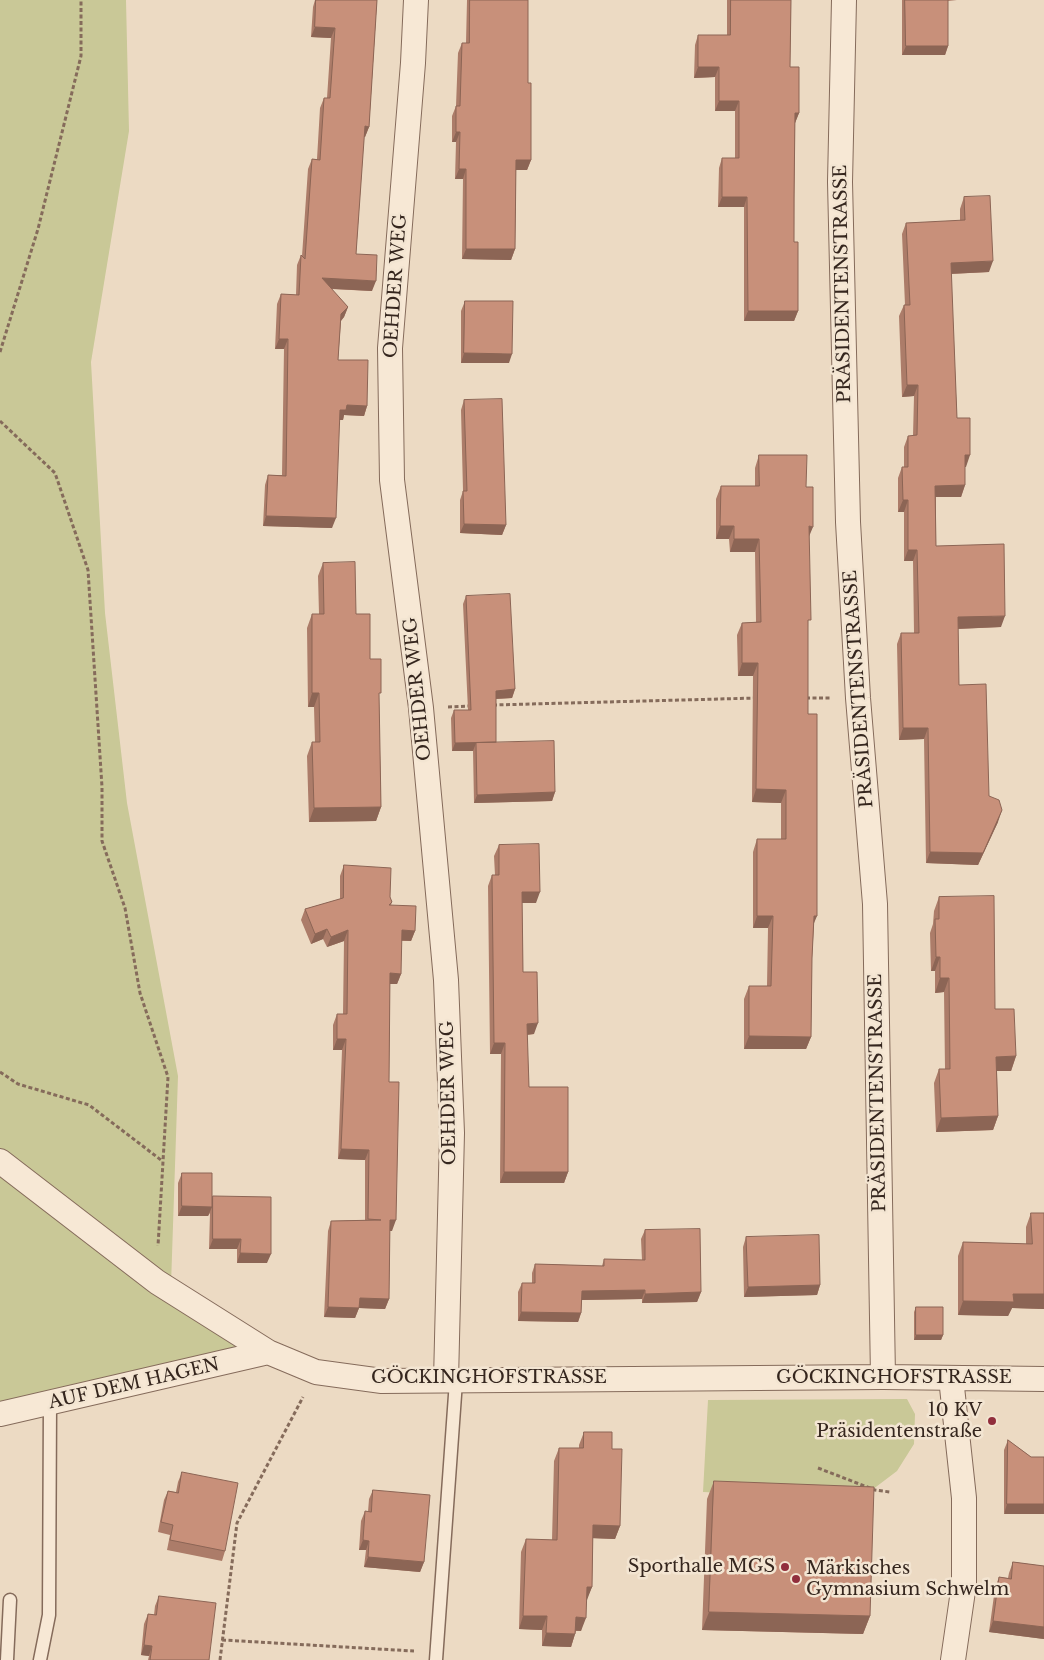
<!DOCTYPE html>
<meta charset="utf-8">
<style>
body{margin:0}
canvas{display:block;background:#ecdac3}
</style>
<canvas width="1044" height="1660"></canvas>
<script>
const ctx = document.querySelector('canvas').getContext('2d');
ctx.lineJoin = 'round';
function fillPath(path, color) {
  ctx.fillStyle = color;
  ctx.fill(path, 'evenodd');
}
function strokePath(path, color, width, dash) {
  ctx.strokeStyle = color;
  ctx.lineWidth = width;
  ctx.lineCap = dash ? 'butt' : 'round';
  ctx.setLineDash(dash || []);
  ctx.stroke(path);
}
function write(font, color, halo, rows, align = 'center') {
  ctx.font = font + ' "Libre Baskerville",serif';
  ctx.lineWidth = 5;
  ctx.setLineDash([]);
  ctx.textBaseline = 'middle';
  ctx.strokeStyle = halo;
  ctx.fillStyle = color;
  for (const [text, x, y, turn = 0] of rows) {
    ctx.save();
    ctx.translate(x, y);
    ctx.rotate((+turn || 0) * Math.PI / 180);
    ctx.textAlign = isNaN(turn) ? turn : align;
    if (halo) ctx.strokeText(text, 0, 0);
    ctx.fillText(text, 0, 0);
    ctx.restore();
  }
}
const green = new Path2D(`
 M0 0H126L129 131 91 362 105 613 127 803 178 1076 171 1285 253 1356 0 1425Z
 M907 1399 915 1414 914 1444 897 1471 860 1499 703 1492 708 1400Z`);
const path = new Path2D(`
 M0 352 38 229 81 56V0
 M0 421 55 473 88 570 102 787V841L125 908 140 993 168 1077 158 1246
 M806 698H830
 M493 705 757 698
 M448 707 470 706
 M0 1072 18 1084 89 1105 161 1160
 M818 1468 875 1490 890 1492
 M222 1640 414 1651
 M220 1660 237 1523 303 1397`);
const service = new Path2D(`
 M7 1660 10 1600
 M40 1660 49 1615 50 1404
 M436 1660 456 1381`);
const minor = new Path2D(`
 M416 0 413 63 390 348 392 480 421 708 446 980 452 1133 446 1380
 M844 0 840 182 848 522 858 698 875 904 883 1377
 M0 1161 157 1282 268 1352 316 1372 382 1381 883 1377 1044 1379
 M951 1378 964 1498V1584L953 1660
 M0 1414 268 1352`);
const wall = new Path2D(`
 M315 0H377L369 127 365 137H364L356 254 372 291 331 289 348 307 344 317 341 321 338 360 367 406 364 416 344 415 343 420H339L332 528 263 526 265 485 268 475H282L284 349H275L277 304 281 294 296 295 297 265 301 255 302 256 308 169 312 159H317L320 108 324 98H327L331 38 311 37 313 7Z
 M467 0H528V83L531 160 527 170H516L515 249 511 260 462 259 463 179H455L456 142H452V116L456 106 458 53 462 43H466Z
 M727 0H791L790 67 799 113 795 123 794 242 798 311 794 321H744V207H718L719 168 722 158H735V111H715V77L694 78 695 45 698 35H727Z
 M902 0H957L948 1V46L945 55H902Z
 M964 197 989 272 951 274 957 418 966 467H965V485L961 497H936V546L1001 627 958 629 959 685 989 796 998 822 978 865 926 863 924 739 899 740 897 644 901 633H914L913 561H904V512H898V478L902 467H904V447L908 436H913L914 396 902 397 899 316 904 305H905L902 234 906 223 960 221V209Z
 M465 301 509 363H461V311Z
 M464 400 506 525 502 535 460 533V500L463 491 461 410Z
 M759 455 806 487 809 536 808 628V714L814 925 812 958 811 1037 806 1049H744V999L749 986H767L768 928H753V852L757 839H781V803L752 802 753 676H738L737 635 742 623 756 622 755 552H730L729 539H716V499L721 486H755V468Z
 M323 563 356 614 370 659 379 699 381 807 376 821 309 822 307 756 312 742H315L314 707H308L307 628 312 614H319L318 576Z
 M466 596 515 689 512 698 496 699V742L555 792 552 801 474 803 473 751H452L451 718 454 710H468L463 604Z
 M499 845 536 903H522L523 972 534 1034 527 1035 529 1087 568 1172 564 1183H500L501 1054H490L488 886 492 875H495L494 856Z
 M344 865 390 897 392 902 391 905 415 931 411 941H401V974L397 984H390L389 1082 392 1231H390L389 1299 385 1309 359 1308 355 1318 324 1317 328 1231 331 1221 365 1220V1160L338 1159 342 1050H333V1025L337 1014H343L344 941 327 947 323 939 311 944 301 920 305 909 340 899V876Z
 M939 897 995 1009 1016 1056 1011 1071H997L998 1116 993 1130 936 1132 934 1083 939 1069H945L944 992 935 993V971H931L930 933 933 924 934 911Z
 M182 1173 212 1199 213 1196 267 1263H237V1249H209L210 1213 208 1216H178V1183Z
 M1031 1213H1044V1309L1012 1308 1008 1316 958 1315V1256L963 1242 1026 1244V1227Z
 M645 1230 701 1292 697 1302 642 1303V1299L582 1300 581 1313 578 1322 518 1321V1292L522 1283H532V1273L535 1264 602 1266 604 1259 642 1260 641 1239Z
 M746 1237 820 1285 817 1295 744 1297 743 1247Z
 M916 1307 943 1335 941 1340H914V1312Z
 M584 1432 612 1449 620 1526 615 1539 593 1538 592 1587 586 1600 581 1631H576L575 1634 571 1647 542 1646V1630L519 1629 521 1552 526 1539 552 1540 554 1461 559 1448H579V1445Z
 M1008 1440 1031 1457 1004 1514V1450Z
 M182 1472 225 1551 222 1561 167 1550 170 1535 158 1532 164 1500 168 1491 176 1492 178 1482Z
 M714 1481 870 1616 863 1634 702 1630 707 1499Z
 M373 1490 424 1562 420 1572 364 1567 366 1550H359L361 1521 365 1511 368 1512 369 1499Z
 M1013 1562 1044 1566V1562V1639L989 1632 995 1588 999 1577 1008 1578 1009 1573Z
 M159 1596 209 1660H148L149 1656 141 1655 144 1624 148 1614 154 1615 155 1606Z`);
const shadedWall = new Path2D(`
 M315 27 335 28 331 38 311 37Z
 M906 46H948L945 55H902Z
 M698 67H719L715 77 694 78Z
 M719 101H739L735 111H715Z
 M795 113H799L795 123H791Z
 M365 126 369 127 365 137 361 136Z
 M456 132H460L456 142H452Z
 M516 160H531L527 170H512Z
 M459 169H466L463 179H455Z
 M722 197H747L744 207H718Z
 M466 249H515L511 260 462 259Z
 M993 261 989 272 947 274 951 263Z
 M322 278 376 281 372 291 318 288Z
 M348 307 344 317 338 324 341 314Z
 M748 311H798L794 321H744Z
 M279 339H288L284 349H275Z
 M464 353 512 354 509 363H461Z
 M907 385H918L914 396 902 397Z
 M347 405 367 406 364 416 344 415 343 420H336L340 410Z
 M965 455H970L966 467H961Z
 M965 485 961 497H931L935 486Z
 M903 500H908L904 512H898Z
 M266 516 336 518 332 528 263 526Z
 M464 524 506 525 502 535 460 533Z
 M720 526H734L729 539H716Z
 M809 526 813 527 808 539Z
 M734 539H759L755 552H730Z
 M908 550H917L913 561H904Z
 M1005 616 1001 627 954 629 958 617Z
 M742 663H758L753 676H738Z
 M515 689 512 698 493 699 496 691Z
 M312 693H319L314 707H308Z
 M903 728H928L924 739 899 740Z
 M455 743H496H476L473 751H452Z
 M756 789 786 790 781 803 752 802Z
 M555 792 552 801 474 803 477 795Z
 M381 807 376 821 309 822 314 808Z
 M1002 810 998 822 978 865 926 863 930 852Z
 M522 892H540L536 903H518Z
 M757 916H773L768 928H753Z
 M814 916H817L812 928Z
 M327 929 323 939 311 944 315 934Z
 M348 930 344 941 327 947 331 937Z
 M402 930 415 931 411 941 398 940Z
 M936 957H940L935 971H931Z
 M390 973 401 974 397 984H386Z
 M940 978H949L944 992 935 993Z
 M538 1023 534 1034 523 1035 527 1024Z
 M749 1036 811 1037 806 1049H744Z
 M337 1039H346L342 1050H333Z
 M494 1043H505L501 1054H490Z
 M1016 1056 1011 1071H991L996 1057Z
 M998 1116 993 1130 936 1132 941 1118Z
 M341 1149 369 1150 365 1160 338 1159Z
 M504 1172H568L564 1183H500Z
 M182 1206 212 1207 208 1216H178Z
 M390 1220H396L392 1231H386Z
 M213 1239H241L237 1249H209Z
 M240 1253 271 1254 267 1263H237Z
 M820 1285 817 1295 744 1297 748 1287Z
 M645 1290 642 1299 579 1300 582 1291Z
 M701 1292 697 1302 642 1303 645 1294Z
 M1013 1294H1044V1309L1012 1308 1008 1316 958 1315 963 1301Z
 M360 1298 389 1299 385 1309 359 1308 355 1318 324 1317 328 1307Z
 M521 1312 581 1313 578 1322 518 1321Z
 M916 1335H943L941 1340H914Z
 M1007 1504H1044V1514H1004Z
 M593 1525 620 1526 615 1539 588 1538Z
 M363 1540 369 1541 366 1550H359Z
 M368 1557 424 1562 420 1572 364 1567Z
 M587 1587H592L587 1600H582Z
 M709 1612 870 1616 863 1634 702 1630Z
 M523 1616H547L542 1630 519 1629Z
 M576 1617 586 1618 581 1631 571 1630Z
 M993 1621 1044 1627V1639L989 1632Z
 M546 1633 575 1634 571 1647 542 1646Z
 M144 1645 152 1646 149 1656 141 1655Z`);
const building = new Path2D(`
 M316 0H377L369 127 365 126 356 254 377 255 376 281 322 278 348 307 341 314 338 360H368L367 406 347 405 346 410H340L336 518 266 516 268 475 286 476 288 339H279L281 294 299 295 301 255 305 259 312 159 320 160 324 98H330L335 28 315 27Z
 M470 0H528V83H531V160H516L515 249H466V169H459L460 132H456V106H460L462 43H469Z
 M731 0H791L790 67H799V113H795L794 198V242H798V311H748L747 197H722V158H739V101H719V67H698V35H730Z
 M905 0H948V46H906Z
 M990 196 993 261 951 263 957 418H970V455H965V485L935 486 936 546 1004 544 1005 616 958 617 959 685 986 684 989 796 999 800 1002 810 983 853 930 852 928 728H903L901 633H919L917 550H908V500H903L902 467H908V436L917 435 918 385H907L904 305H910L906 223 965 220 964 197Z
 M465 301H513L512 354 464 353Z
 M502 399 506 525 464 524 463 491H467L464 400Z
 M759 455H807L806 487H813V527L809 526 811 620H808V714H817V916H814L812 958 811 1037 749 1036V986H771L773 916H757V839H786V790L756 789 758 663H742V623L761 622 759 539H734V526H720L721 486H759Z
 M355 562 356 614H370V659H381V693H379L381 807 314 808 312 742H320L319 693H312V614H324L323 563Z
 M510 594 515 689 496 691V742L455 743 454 710H471L466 596Z
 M554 741 555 792 477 795 476 743Z
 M539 844 540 892H522L523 972H537L538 1023 527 1024 529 1087H568V1172H504L505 1043H494L492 875H499V845Z
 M344 865 391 868 390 897 392 902 389 905 416 906 415 931 402 930 401 974 390 973 389 1082H399L396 1220H390L389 1299 360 1298 359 1308 328 1307 331 1221 381 1220 368 1219 369 1150 341 1149 346 1039H337V1014H347L348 930 331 937 327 929 315 934 305 909 343 898Z
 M994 896 995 1009H1014L1016 1056 996 1057 998 1116 941 1118 939 1069H950L949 978H940V957H936L935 919H939V897Z
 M182 1173H212V1207L182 1206Z
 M213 1196 271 1197V1254L240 1253 241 1239H213Z
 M1031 1213H1044V1294H1013L1014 1302 963 1301V1242L1032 1244Z
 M700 1229 701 1292 645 1294V1290L582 1291 581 1313 521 1312 522 1283H535V1264L604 1266V1259L645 1260V1230Z
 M819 1235 820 1285 748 1287 746 1237Z
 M916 1307H943V1335H916Z
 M584 1432H612V1449H622L620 1526 593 1525 592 1587H587L586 1618 576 1617 575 1634 546 1633 547 1616H523L526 1539 557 1540 559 1448H583Z
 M1008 1440 1031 1457H1044V1504H1007Z
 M182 1472 238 1483 225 1551 170 1540 173 1525 161 1522 168 1491 178 1493Z
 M714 1481 874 1487 870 1616 709 1612Z
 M373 1490 430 1495 424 1562 368 1557 369 1541 363 1540 365 1511 371 1512Z
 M1013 1562 1044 1566V1627L993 1621 999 1577 1011 1579Z
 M159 1596 216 1603 209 1660H150L152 1646 144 1645 148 1614 156 1615Z`);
const markers = [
 [992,1421,5,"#912e3c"],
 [785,1567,5,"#912e3c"],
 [796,1579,5,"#912e3c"]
];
const streetNames = [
 ["PRÄSIDENTENSTRASSE",843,284,-91],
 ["OEHDER WEG",396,286,-86],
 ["OEHDER WEG",418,689,-96],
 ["PRÄSIDENTENSTRASSE",859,689,-94],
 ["OEHDER WEG",449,1093,-91],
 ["PRÄSIDENTENSTRASSE",878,1093,-91],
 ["GÖCKINGHOFSTRASSE",489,1378],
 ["GÖCKINGHOFSTRASSE",894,1378],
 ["AUF DEM HAGEN",134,1384,-13]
];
const poiNames = [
 ["10 KV",982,1411],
 ["Präsidentenstraße",982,1432],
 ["Sporthalle MGS",775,1567],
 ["Märkisches",806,1569,"left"],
 ["Gymnasium Schwelm",806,1590,"left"]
];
fillPath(green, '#c9c897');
strokePath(service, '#856b5b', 15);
strokePath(minor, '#856b5b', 26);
strokePath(path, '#856b5b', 3, [4, 2.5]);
strokePath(service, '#f7e8d5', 12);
strokePath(minor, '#f7e8d5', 24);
fillPath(wall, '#ac7c69');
fillPath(shadedWall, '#8c6555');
fillPath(building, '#c8907a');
strokePath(building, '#8c6555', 1);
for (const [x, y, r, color] of markers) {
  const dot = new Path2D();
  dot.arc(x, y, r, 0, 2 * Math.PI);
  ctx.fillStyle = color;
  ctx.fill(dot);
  strokePath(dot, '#f3e5d2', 2);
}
write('18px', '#35261e', '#f3e5d2', streetNames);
write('18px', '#35261e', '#f3e5d2', poiNames, 'right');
</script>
